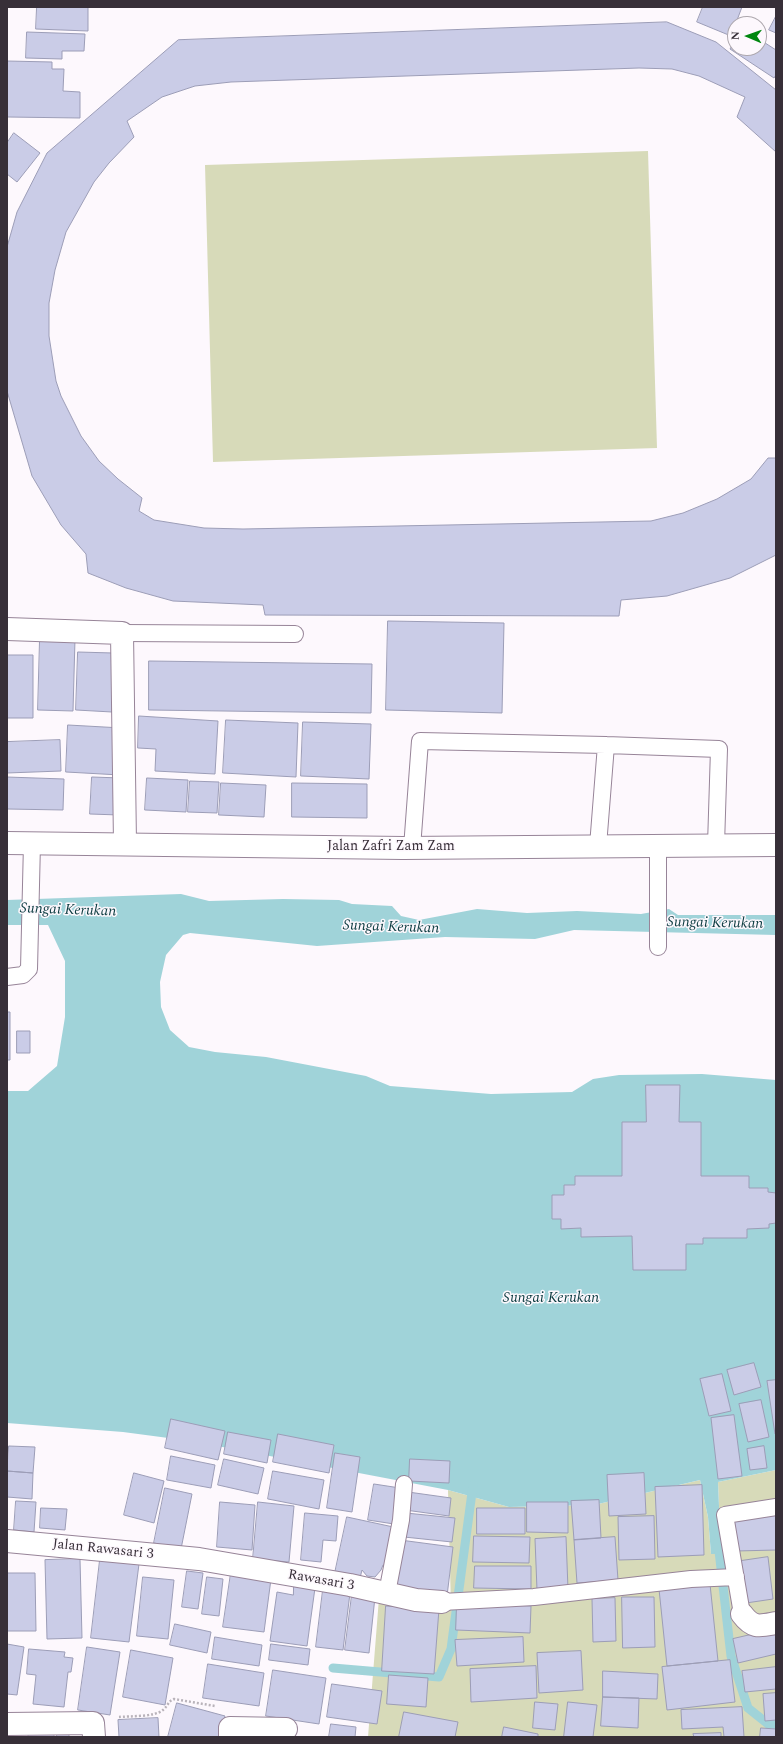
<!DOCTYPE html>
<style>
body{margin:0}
#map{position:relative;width:783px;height:1744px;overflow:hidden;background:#fdf8fd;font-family:Spectral,serif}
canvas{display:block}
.frame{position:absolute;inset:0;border:8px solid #372f38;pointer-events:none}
.north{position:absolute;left:727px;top:16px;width:40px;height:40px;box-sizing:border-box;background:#fdf8fd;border:1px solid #aea8ae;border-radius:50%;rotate:272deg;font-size:11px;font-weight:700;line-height:16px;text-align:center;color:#372f38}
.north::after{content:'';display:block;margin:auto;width:14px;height:18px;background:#00870f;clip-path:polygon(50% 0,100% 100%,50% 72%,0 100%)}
</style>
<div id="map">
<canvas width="783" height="1744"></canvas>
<div class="frame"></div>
<div class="north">N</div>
</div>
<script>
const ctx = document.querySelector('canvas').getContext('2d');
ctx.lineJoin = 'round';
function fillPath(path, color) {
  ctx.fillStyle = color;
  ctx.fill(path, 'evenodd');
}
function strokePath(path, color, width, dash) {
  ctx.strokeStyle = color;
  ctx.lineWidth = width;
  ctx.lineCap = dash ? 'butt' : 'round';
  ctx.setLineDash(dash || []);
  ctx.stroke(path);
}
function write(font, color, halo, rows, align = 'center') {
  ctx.font = font + ' Spectral,serif';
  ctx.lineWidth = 3;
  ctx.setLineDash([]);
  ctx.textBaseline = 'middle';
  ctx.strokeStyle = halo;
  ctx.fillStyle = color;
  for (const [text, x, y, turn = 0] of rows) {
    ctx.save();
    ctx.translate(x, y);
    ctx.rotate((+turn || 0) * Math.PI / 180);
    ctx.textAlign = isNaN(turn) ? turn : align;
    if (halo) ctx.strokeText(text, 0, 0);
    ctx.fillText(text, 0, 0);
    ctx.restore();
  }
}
const green = new Path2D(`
 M648 151 657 448 213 462 205 165Z
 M776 1470V1737H368L379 1598 451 1608 448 1490 509 1507 594 1505 700 1480 708 1517 711 1554 721 1553 718 1482Z`);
const water = new Path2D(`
 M181 894 209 901 283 899 339 900 352 904 392 906 401 916 419 920 477 909 527 913 577 911 641 914 669 909 678 915H776V935L574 930 535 939 445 937 317 946 190 933 183 935 166 955 160 982 161 1007 170 1030 189 1047 215 1052 266 1057 366 1076 390 1086 491 1094 572 1092 593 1079 619 1075 702 1074 776 1080V1470L718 1482 721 1554H711L708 1517 700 1480 594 1505 509 1507 448 1490 191 1441 123 1432 7 1423V1091H28L57 1066 65 1017V961L48 925H7V900Z`);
const stream = new Path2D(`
 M718 1542 731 1656 748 1708 768 1724 776 1725
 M333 1668 439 1677 451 1649 473 1485`);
const building = new Path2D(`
 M37 7H88V31L36 29Z
 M703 7H742L731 36 697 22Z
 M776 16V33L769 30Z
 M667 22 716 42 776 90V152L737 117 745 97 699 76 672 69 639 68 231 82 195 86 162 97 127 121 134 137 109 163 94 182 66 232 55 270 49 303V336L56 381 61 396 81 436 99 461 118 479 142 498 139 511 154 520 204 528 243 529 651 521 683 513 717 499 751 479 768 458H776V555L730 578 667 596 621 600 619 616 265 615 263 605 173 601 126 588 88 573 86 554 61 525 32 476 7 391V247L17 212 47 153 178 40Z
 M27 32 85 34 84 51H62V59L26 58Z
 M759 39 776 50V75L774 78 730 49 735 41V48H759Z
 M7 61 52 62V69H64L63 91 80 92V118L7 117Z
 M14 133 40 153 17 182 7 174V143Z
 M388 621 504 623 502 713 386 710Z
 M40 638 75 639 73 711 38 710Z
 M78 652 113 653 112 712 76 710Z
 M7 655H33V718H7Z
 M149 661 372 664 371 713 149 710Z
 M139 716 218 721 215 774 155 771 156 749 138 748Z
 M226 720 298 723 296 777 223 773Z
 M303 722 371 724 369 779 301 776Z
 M68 725 122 728 120 775 66 772Z
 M60 740 61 771 7 773V742Z
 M7 777 64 779 63 810 7 809Z
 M92 777 121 778 119 815 90 814Z
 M147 778 188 780 186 812 145 810Z
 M190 781 219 782 217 813 188 812Z
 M221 783 266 785 264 817 219 815Z
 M292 783 367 784V818L292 817Z
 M7 1012H10V1060H7Z
 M17 1031H30V1053H17Z
 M646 1085H680L679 1122H701V1176H749V1188H768V1192L776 1193V1223L769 1224V1228L747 1229V1238H703V1244H686V1270H633L632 1236 581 1237V1228L561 1229V1219H552V1195H564V1185H575V1176H622V1122H646Z
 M754 1363 761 1387 734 1395 727 1370Z
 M722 1374 731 1411 709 1416 700 1379Z
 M776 1380V1434H775L767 1381Z
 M761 1400 769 1437 748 1442 739 1404Z
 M734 1415 742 1476 718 1479 711 1418Z
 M171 1419 225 1431 218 1460 165 1448Z
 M228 1432 271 1440 267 1463 224 1454Z
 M278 1434 334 1445 329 1473 273 1462Z
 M9 1446 35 1447 33 1473 7 1471Z
 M764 1446 767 1468 750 1470 747 1449Z
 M335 1453 360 1457 352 1512 327 1508Z
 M171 1456 215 1465 211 1488 167 1480Z
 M224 1459 264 1468 258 1494 218 1485Z
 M410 1459 450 1461 449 1483 409 1481Z
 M7 1471 33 1473 32 1499 7 1497Z
 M273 1471 324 1480 319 1509 268 1499Z
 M134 1473 164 1481 154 1523 124 1515Z
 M644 1473 646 1514 609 1516 607 1475Z
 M374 1484 400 1488 394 1524 368 1520Z
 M702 1485 704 1555 658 1557 655 1487Z
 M165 1488 192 1494 181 1549 154 1543Z
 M408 1492 451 1498 449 1516 405 1510Z
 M599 1500 601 1538 574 1540 571 1501Z
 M16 1501 36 1502 34 1532 14 1530Z
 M220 1502 255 1505 252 1550 217 1547Z
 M258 1502 294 1506 289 1562 253 1559Z
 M527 1502H568V1533L527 1532Z
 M41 1508 67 1509 65 1530 40 1528Z
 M477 1508H525V1534H477Z
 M776 1508V1550L736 1551 734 1510Z
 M305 1513 338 1516 336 1541 323 1540 321 1562 301 1560Z
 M406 1513 455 1518 452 1542 404 1537Z
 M654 1516 655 1559 619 1560 618 1517Z
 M347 1517 398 1528 389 1567 383 1565 381 1570 375 1577 367 1576 362 1570 360 1578 335 1573Z
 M474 1536 530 1537 529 1563 473 1562Z
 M566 1537 568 1589 537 1590 535 1539Z
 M615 1537 618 1580 577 1583 574 1540Z
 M400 1540 453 1547 447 1596 395 1590Z
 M768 1557 773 1599 746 1603 741 1561Z
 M80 1559 82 1638 47 1639 45 1560Z
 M100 1560 139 1564 129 1642 91 1638Z
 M475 1566H531V1589L474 1588Z
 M187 1571 203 1573 198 1609 182 1607Z
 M7 1573H35L36 1631H7Z
 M231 1573 271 1579 264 1632 223 1627Z
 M143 1577 174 1580 168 1639 137 1636Z
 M207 1577 223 1579 219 1616 202 1614Z
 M710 1584 718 1661 667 1666 659 1589Z
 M294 1585 315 1588 307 1646 270 1641 277 1592 293 1595Z
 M323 1590 350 1593 343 1650 316 1647Z
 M352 1595 375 1597 369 1653 345 1650Z
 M622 1597H654L655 1647 623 1648Z
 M615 1598 616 1641 593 1642 592 1599Z
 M457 1603 531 1606 530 1633 456 1630Z
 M386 1606 439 1609 434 1674 382 1671Z
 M175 1624 211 1632 207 1653 170 1645Z
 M776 1629V1654L738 1663 733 1639Z
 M215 1637 262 1645 259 1666 212 1659Z
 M523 1637 524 1662 457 1666 455 1640Z
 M7 1644 24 1647 17 1695 7 1694Z
 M271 1644 310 1649 308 1665 269 1660Z
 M87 1647 120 1652 110 1715 78 1710Z
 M29 1649 65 1652 64 1657 73 1658 71 1672H68L64 1707 33 1704 36 1675 27 1674Z
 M131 1650 173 1658 165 1705 123 1697Z
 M581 1651 583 1690 539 1693 537 1653Z
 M730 1660 735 1702 667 1710 662 1667Z
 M208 1664 264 1673 259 1706 203 1698Z
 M536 1666 537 1698 471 1702 470 1669Z
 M776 1667V1689L745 1692 742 1671Z
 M273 1670 326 1678 319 1724 266 1716Z
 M603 1671 658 1674 657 1699 603 1697Z
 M389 1675 428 1678 426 1707 387 1704Z
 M332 1684 382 1691 377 1724 327 1717Z
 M776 1693V1720L765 1721 763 1694Z
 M603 1697 639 1698 638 1728 601 1726Z
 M535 1702 558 1704 555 1730 533 1728Z
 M568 1702 597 1705 593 1737H564Z
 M177 1703 225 1716 219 1737H168Z
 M742 1707 744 1737H724L723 1727 682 1729 681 1710Z
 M404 1712 458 1722 455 1737H399Z
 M158 1718 159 1737H119L118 1720Z
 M331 1724 356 1727 355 1737H329Z
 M57 1727H69V1737H57Z
 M504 1727 538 1734V1737H502Z
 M761 1728 776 1729V1737H760Z
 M54 1732V1737H28V1733Z
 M721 1733V1737H694L693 1734Z`);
const path = new Path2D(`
 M119 1717C129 1716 155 1717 163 1710 168 1706 168 1701 174 1699L215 1706`);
const lane = new Path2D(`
 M122 633 295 634
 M598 846 606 745
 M412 848 420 741 606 745 719 749 716 845
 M658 947V846
 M7 977 23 975 29 969 32 843
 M387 1593 401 1520 404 1484
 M442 1602 534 1597 691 1579 736 1577
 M742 1614 725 1515 776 1507`);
const street = new Path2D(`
 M7 629 122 633 125 843
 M7 1541 199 1559 350 1585 416 1600 442 1602
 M742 1614C753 1629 760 1626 776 1623
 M7 1724 93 1723 94 1737
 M230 1737V1728L286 1729`);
const secondary = new Path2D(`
 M7 843 403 848 776 845`);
const streetNames = [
 ["Jalan Zafri Zam Zam",391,847],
 ["Jalan Rawasari 3",103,1550,6],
 ["Rawasari 3",321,1581,10]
];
const waterNames = [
 ["Sungai Kerukan",68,911,2],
 ["Sungai Kerukan",715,924,1],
 ["Sungai Kerukan",391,928,2],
 ["Sungai Kerukan",551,1299]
];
fillPath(green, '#d7dab9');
fillPath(water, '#a0d3d9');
strokePath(stream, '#a0d3d9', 9);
fillPath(building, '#cacce7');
strokePath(building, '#9c9db7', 1);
strokePath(lane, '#978498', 18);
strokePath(street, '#978498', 24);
strokePath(secondary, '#978498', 24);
strokePath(path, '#b9b3ba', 2.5, [2, 2]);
strokePath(lane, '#fff', 16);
strokePath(street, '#fff', 22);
strokePath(secondary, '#fff', 22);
write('14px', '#372f38', '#fdf8fd', streetNames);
write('italic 15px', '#0c3c41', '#fdf8fd', waterNames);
</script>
